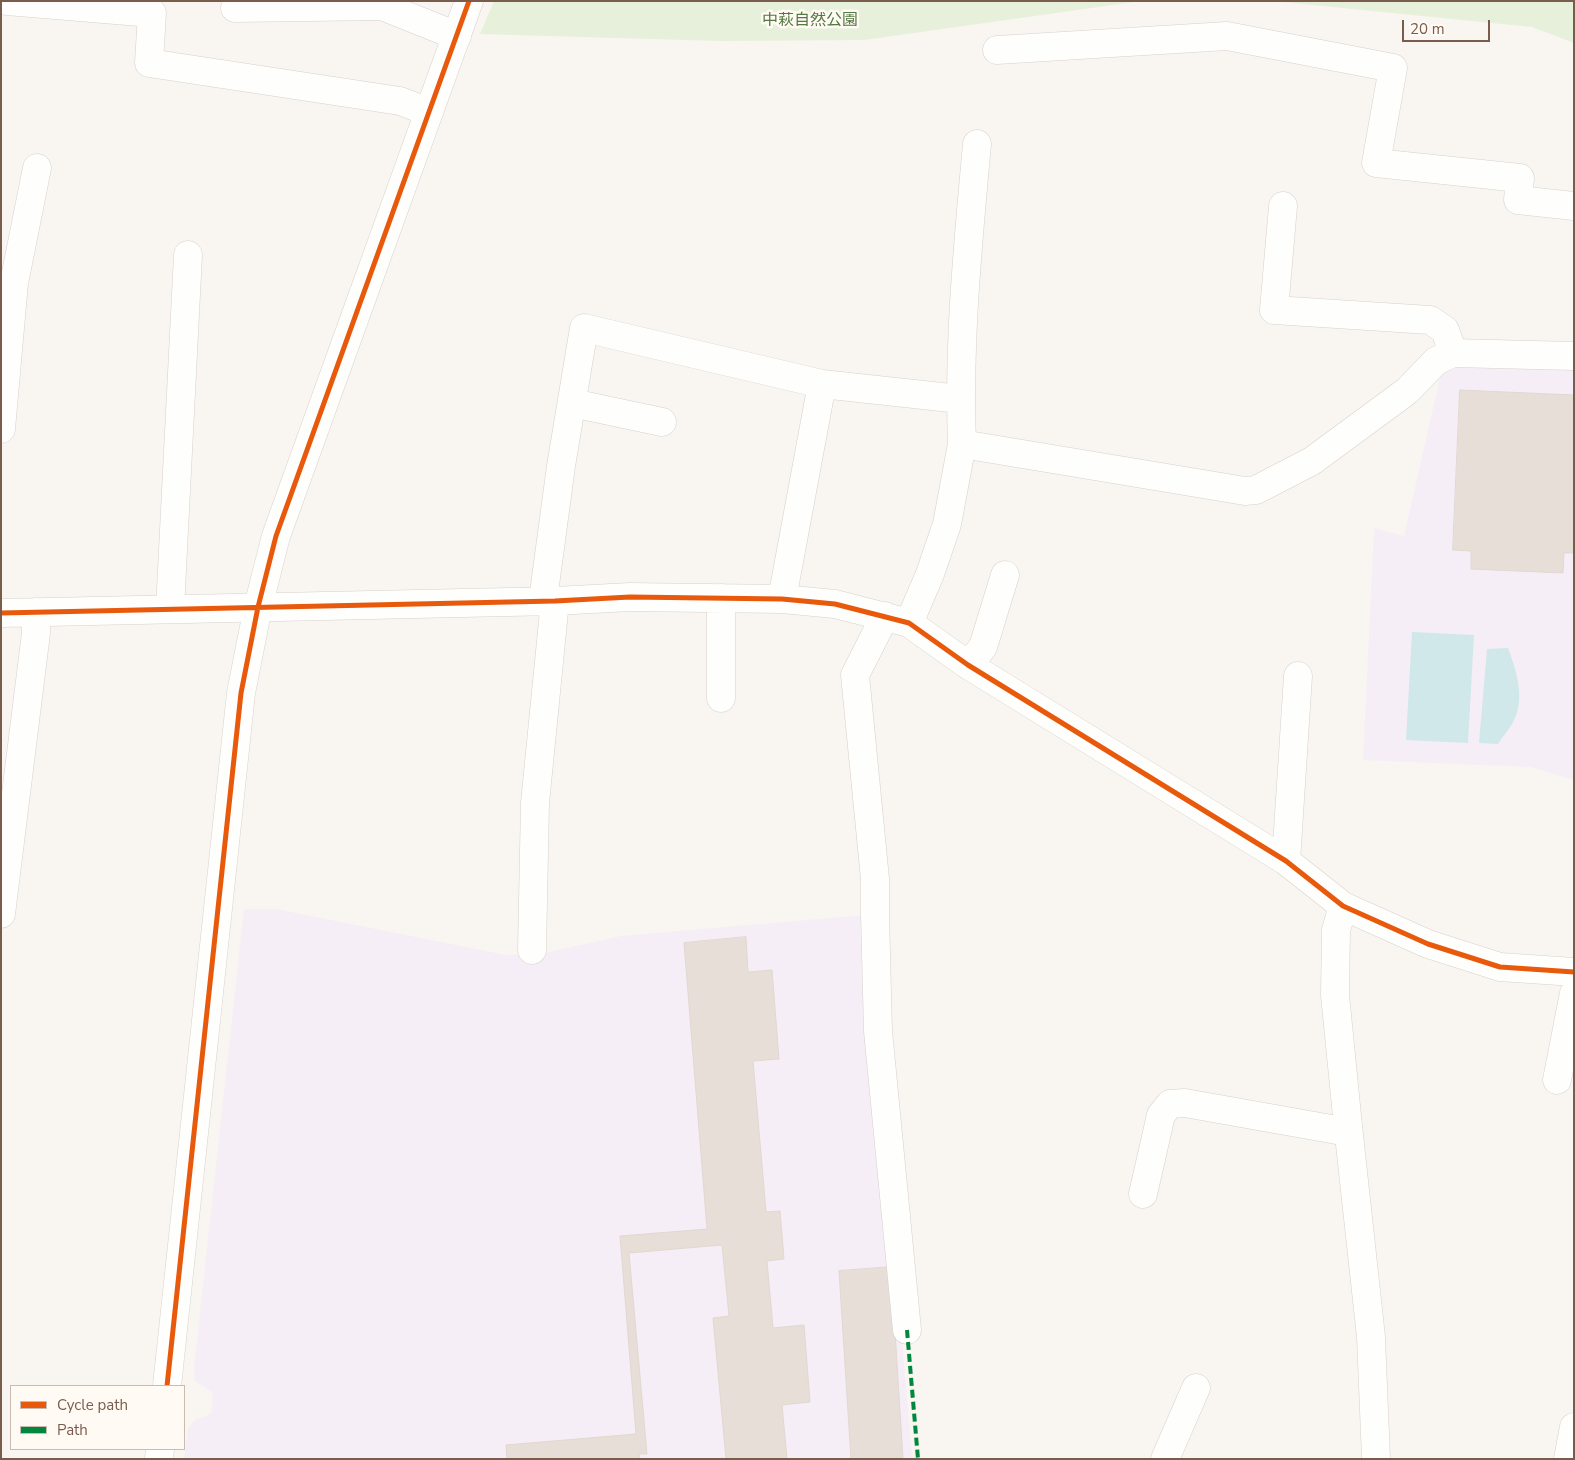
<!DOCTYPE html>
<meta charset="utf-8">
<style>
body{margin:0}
#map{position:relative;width:1575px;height:1460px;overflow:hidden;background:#f9f5f0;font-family:"Nunito Sans",sans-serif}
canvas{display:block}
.frame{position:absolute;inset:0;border:2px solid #7a5c4d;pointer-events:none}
.legend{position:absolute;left:10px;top:1385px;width:175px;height:65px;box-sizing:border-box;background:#fffaf3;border:1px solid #cabbb1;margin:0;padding:6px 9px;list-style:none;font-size:15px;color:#7a5c4d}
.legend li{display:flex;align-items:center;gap:10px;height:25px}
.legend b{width:25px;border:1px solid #cabbb1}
.scale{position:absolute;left:1402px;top:20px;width:88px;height:22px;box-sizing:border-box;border:2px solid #7a5c4d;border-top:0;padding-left:6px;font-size:15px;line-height:18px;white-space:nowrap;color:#7a5c4d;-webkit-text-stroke:4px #fffaf3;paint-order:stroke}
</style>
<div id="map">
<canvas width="1575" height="1460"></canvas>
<div class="frame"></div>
<ul class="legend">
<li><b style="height:6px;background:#e8590c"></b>Cycle path</li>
<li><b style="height:6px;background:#00873e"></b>Path</li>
</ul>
<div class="scale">20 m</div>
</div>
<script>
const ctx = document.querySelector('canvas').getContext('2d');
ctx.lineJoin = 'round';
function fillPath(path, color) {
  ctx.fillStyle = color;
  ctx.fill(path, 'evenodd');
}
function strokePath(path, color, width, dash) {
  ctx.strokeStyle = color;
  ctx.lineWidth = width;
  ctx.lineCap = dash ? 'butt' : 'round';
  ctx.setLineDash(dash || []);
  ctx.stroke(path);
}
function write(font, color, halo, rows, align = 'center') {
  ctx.font = font + ' "Nunito Sans","Noto Sans JP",sans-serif';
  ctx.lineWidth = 5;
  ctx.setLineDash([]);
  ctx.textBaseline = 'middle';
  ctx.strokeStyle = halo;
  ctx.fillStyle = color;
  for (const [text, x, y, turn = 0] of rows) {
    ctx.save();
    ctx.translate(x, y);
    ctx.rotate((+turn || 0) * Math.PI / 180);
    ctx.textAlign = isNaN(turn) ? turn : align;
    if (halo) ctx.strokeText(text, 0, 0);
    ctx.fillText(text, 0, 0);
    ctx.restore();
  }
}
const education = new Path2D(`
 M1456 360 1574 364V780L1530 767 1363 760 1374 528 1404 536 1442 369Z
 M244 909H276L506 955 539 954 621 936 866 915 912 1459H184L188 1428 196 1419 204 1417 211 1413 213 1393 195 1381 194 1367Z`);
const green = new Path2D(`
 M494 1H1141L864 40 720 41 480 34Z
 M1273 1H1574V43L1532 27Z`);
const water = new Path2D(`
 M1412 632 1474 635 1468 743 1406 740Z
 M1508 648C1517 672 1526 701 1512 724 1508 731 1502 737 1498 744L1479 743 1487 649Z`);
const building = new Path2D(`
 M1460 390 1574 395V553H1564L1563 573 1471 569V551L1453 550Z
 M746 937 748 972 772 970 779 1059 753 1061 766 1212 780 1211 784 1259 767 1261 773 1328 804 1325 810 1402 782 1405 787 1459H726L713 1318 729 1316 722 1245 629 1253 647 1454H639L640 1459H507L506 1445 636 1434 620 1236 707 1229 684 943Z
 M891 1267 903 1459H851L839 1271Z`);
const street = new Path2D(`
 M7 1 152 13 149 63 400 101 429 112
 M235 8 382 6 457 36
 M997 50 1227 36 1393 68 1376 163 1520 178 1518 200 1574 206
 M1283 206 1274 310 1430 320 1445 330 1453 353
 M572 403 662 422
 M1 429 14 283 37 168
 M962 444C958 343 968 243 977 144
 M782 599 822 384
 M543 600 561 466 584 328 822 384 960 399
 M170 609 188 255
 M1 613 555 601 630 597 782 599 835 604 909 623 968 665 1286 861 1343 906 1428 944 1500 967 1574 972
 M885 616 855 675 875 879V915L878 1031 907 1330
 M909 623 930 574 947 524 962 444 1245 491 1256 490 1312 461 1407 391 1436 361 1453 353 1574 356
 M968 665 983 647 1005 575
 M721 698V598
 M1286 861 1298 676
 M1343 906 1336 930 1335 995 1348 1126 1371 1337 1376 1459
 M1 914 36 633V612
 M532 950 535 803 555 601
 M1557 1080 1574 993
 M1143 1194 1161 1115 1170 1104 1185 1103 1348 1132
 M1165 1459 1196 1388
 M1568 1459 1574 1427`);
const secondary = new Path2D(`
 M167 1386 241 693 258 607 276 536 469 1
 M159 1459 160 1449`);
const quiet = new Path2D(`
 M907 1330 918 1459`);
const cycleway = new Path2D(`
 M1 613 555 601 630 597 782 599 835 604 909 623 968 665 1286 861 1343 906 1428 944 1500 967 1574 972
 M167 1386 241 693 258 607 276 536 469 1`);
const parkNames = [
 ["中萩自然公園",810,21]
];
fillPath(education, '#f6eef6');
fillPath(green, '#e7f0db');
fillPath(water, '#d0e8ea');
fillPath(building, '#e6ded7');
strokePath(building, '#e2d8d2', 1);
strokePath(street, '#d7d1cb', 29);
strokePath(secondary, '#d9d2cb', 29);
strokePath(street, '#fefefd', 28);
strokePath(secondary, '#fefefd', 28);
strokePath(quiet, '#00873e', 4, [8, 4]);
strokePath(cycleway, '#e8590c', 5);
write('16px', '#537a41', '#fffaf3', parkNames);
</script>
